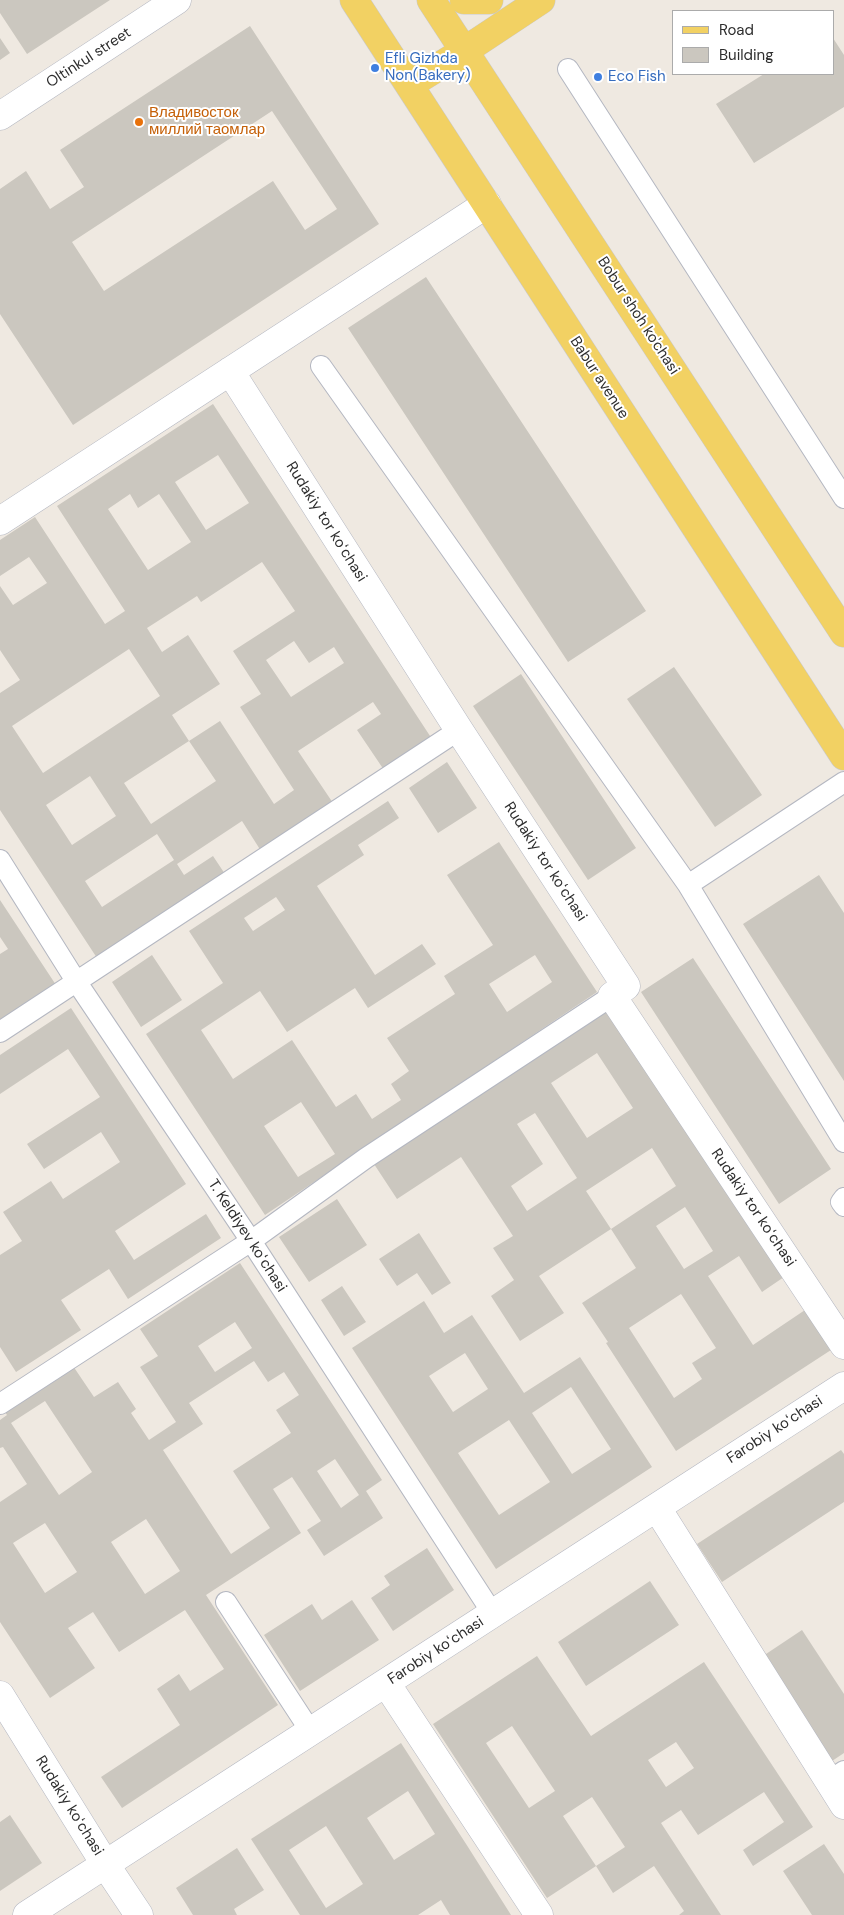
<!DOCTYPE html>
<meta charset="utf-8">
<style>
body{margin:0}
#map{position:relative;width:844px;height:1915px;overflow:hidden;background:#efe9e1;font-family:"DM Sans",sans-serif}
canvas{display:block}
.legend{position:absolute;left:672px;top:10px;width:162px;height:65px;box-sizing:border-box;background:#fff;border:1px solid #ababab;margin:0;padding:6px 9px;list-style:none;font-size:15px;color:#2e2e2e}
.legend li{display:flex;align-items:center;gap:10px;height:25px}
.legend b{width:25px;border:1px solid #ababab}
</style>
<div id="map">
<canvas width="844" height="1915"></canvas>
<ul class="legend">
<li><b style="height:6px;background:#f2d163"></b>Road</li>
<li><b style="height:14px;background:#cbc7bf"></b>Building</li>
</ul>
</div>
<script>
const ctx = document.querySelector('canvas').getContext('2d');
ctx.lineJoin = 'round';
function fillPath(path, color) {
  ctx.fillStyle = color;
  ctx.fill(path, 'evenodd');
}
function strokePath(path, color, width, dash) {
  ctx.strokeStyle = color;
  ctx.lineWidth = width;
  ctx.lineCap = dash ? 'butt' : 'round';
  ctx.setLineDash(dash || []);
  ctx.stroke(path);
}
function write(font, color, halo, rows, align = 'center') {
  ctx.font = font + ' "DM Sans",sans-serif';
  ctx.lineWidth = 4;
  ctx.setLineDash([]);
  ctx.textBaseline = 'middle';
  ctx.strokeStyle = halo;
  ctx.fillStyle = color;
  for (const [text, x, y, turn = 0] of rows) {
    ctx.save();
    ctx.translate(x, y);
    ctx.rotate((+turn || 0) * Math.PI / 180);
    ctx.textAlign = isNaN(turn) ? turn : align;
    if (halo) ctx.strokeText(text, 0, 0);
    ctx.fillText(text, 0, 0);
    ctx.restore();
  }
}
const building = new Path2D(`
 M0 0H110L27 54 0 13Z
 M250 26 379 224 73 425 0 314V189L26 171 50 209 84 187 60 150ZM272 111 337 209 305 230 273 181 104 291 72 242Z
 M0 38 10 53 0 60Z
 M833 38 844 55V107L754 163 716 104 764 74H833Z
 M426 277 646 611 568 662 348 328Z
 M213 404 432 739 384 770 357 730 381 714 373 702 298 751 333 803 261 851 242 821 177 864 184 875 213 856 225 874 97 958 0 810V693L20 680 0 650V586L13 605 47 583 29 557 0 576V540L35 517 105 624 125 611 57 506ZM218 455 249 503 206 530 175 482ZM130 494 138 508 159 494 191 542 148 570 108 509ZM262 562 295 611 233 651 261 694 240 707 294 790 274 804 220 721 189 741 216 781 151 824 124 783 189 741 172 715 220 684 188 635 162 652 147 628 197 596 201 602ZM294 641 309 663 334 647 344 663 291 697 266 660ZM129 649 160 696 43 773 12 726ZM90 776 116 816 72 845 46 805ZM157 834 174 860 102 907 85 881Z
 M674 667 762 795 715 827 627 699Z
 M521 674 636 848 588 880 473 706Z
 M447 762 477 808 438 833 409 788Z
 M388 801 399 818 358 845 364 855 317 886 375 975 422 944 436 964 368 1008 355 988 287 1032 260 991 201 1030 233 1079 292 1040 336 1107 356 1094 372 1119 401 1100 391 1084 409 1071 387 1038 455 994 444 976 493 945 447 875 499 842 597 992 265 1215 146 1034 223 983 189 931ZM276 897 285 910 253 931 244 918ZM535 955 552 982 507 1012 489 984ZM301 1102 335 1154 298 1177 264 1126Z
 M819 875 844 913V1081L743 924Z
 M0 900 56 985 0 1021V954L8 949 0 937Z
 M152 955 182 1000 141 1027 112 982Z
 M693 958 831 1169 779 1204 641 992Z
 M71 1008 186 1184 115 1231 134 1260 206 1214 221 1238 128 1299 109 1269 61 1300 81 1330 16 1372 0 1347V1255L22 1241 3 1212 51 1181 63 1199 120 1162 101 1132 44 1169 27 1144 100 1097 68 1049 0 1094V1055Z
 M609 1009 784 1277 762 1292 739 1256 708 1276 753 1345 805 1310 831 1350 676 1451 606 1343 608 1342 582 1303 636 1268 611 1229 676 1186 652 1148 586 1191 611 1229 539 1276 564 1313 520 1341 491 1296 514 1280 493 1248 513 1236 461 1157 397 1199 374 1164ZM597 1053 633 1108 587 1138 551 1083ZM535 1113 577 1178 527 1211 511 1186 543 1164 517 1124ZM685 1207 713 1251 684 1269 656 1226ZM681 1294 716 1348 692 1363 702 1379 674 1398 629 1328Z
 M337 1199 367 1245 309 1282 279 1237Z
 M419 1233 451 1283 432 1295 417 1273 397 1286 379 1259Z
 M240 1263 382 1480 366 1491 383 1518 324 1556 307 1530 321 1521 292 1477 273 1489 301 1533 206 1595 278 1705 122 1808 101 1777 180 1725 157 1689 179 1674 190 1691 224 1669 185 1610 119 1652 93 1612 68 1628 95 1668 50 1698 0 1622V1502L27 1484 3 1447 0 1448V1420L7 1415 2 1408 71 1363 94 1397 118 1382 136 1409 131 1413 149 1440 176 1422 140 1367 158 1356 140 1329ZM235 1322 252 1348 215 1372 198 1346ZM254 1361 268 1382 284 1372 299 1395 276 1410 291 1433 233 1471 270 1528 231 1554 163 1450 203 1424 189 1403ZM45 1401 92 1472 59 1495 11 1423ZM335 1459 359 1495 341 1508 317 1471ZM146 1519 180 1571 145 1594 111 1542ZM45 1523 77 1572 45 1593 13 1543Z
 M342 1286 366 1322 344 1336 321 1300Z
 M424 1301 444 1333 472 1315 524 1393 580 1357 652 1467 496 1569 352 1348ZM465 1353 488 1389 453 1412 429 1376ZM571 1387 611 1449 572 1474 532 1413ZM509 1420 550 1482 499 1515 458 1453Z
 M841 1450 844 1454V1502L722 1582 697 1544Z
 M427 1548 454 1590 393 1631 371 1598 390 1585 384 1576Z
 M650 1581 679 1625 586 1686 558 1642Z
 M352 1600 379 1640 300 1691 264 1635 312 1604 322 1620Z
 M802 1630 844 1694V1753L832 1761 763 1656Z
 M537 1656 591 1736 704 1662 813 1827 753 1866 743 1850 784 1822 764 1792 698 1835 681 1810 661 1823 721 1915H679L684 1911 654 1866 613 1893 596 1866 625 1847 592 1797 563 1816 596 1866 547 1898 433 1724ZM512 1726 555 1791 529 1808 486 1743ZM676 1742 694 1768 666 1787 648 1760Z
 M401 1743 468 1847 511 1915H450L441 1900 418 1915H300L251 1839ZM408 1791 435 1834 394 1860 367 1818ZM326 1826 363 1884 326 1908 289 1850Z
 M10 1815 42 1863 0 1891V1822Z
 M824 1844 844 1874V1915H812L783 1871Z
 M237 1848 264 1890 234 1909 237 1915H193L176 1888Z`);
const service = new Path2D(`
 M568 69 844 498
 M321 366 688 885 844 1142
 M0 860 76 981 251 1241 493 1614
 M688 885 844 782
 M0 1032 459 730
 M844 1198 841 1202 844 1206
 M0 1404 251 1241 366 1158 612 996
 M226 1602 311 1732
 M829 1781 844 1771`);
const minor = new Path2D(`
 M230 371 459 730 626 986 612 996 844 1345
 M0 521 487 204
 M657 1508 844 1805
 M386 1683 539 1915
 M0 1695 105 1864 139 1915
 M27 1915 844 1386`);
const secondary = new Path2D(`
 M0 116 177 0`);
const primary = new Path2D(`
 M354 0 844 756
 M431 0 844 633
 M464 0H489
 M409 85 464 51 541 0`);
const markers = [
 [375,68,5,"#3f7fe0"],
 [598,77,5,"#3f7fe0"],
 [139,122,5,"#e8710a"]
];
const streetNames = [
 ["Oltinkul street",89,58,-33],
 ["Bobur shoh ko'chasi",638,316,57],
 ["Babur avenue",599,378,57],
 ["Rudakiy tor koʻchasi",326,522,58],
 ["Rudakiy tor koʻchasi",545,862,57],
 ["Rudakiy tor koʻchasi",753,1208,56],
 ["T. Keldiyev koʻchasi",247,1236,57],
 ["Farobiy koʻchasi",775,1430,-33],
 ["Farobiy koʻchasi",436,1651,-33],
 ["Rudakiy koʻchasi",69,1806,58]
];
const shopNames = [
 ["Efli Gizhda",385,59],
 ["Non(Bakery)",385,76],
 ["Eco Fish",608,77]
];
const foodNames = [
 ["Владивосток",149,113],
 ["миллий таомлар",149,130]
];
fillPath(building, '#cbc7bf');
strokePath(service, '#b4b7c1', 22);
strokePath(minor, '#b4b7c1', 29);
strokePath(secondary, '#b4b7c1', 29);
strokePath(primary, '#c9c9c9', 29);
strokePath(service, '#fff', 20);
strokePath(minor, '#fff', 28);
strokePath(secondary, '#fff', 28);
strokePath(primary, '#f2d163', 28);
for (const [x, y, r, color] of markers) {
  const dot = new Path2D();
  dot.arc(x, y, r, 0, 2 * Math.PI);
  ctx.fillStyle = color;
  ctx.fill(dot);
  strokePath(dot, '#fff', 2);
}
write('15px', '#2e2e2e', '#fff', streetNames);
write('15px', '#366cbe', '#fff', shopNames, 'left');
write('15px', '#c56008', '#fff', foodNames, 'left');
</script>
